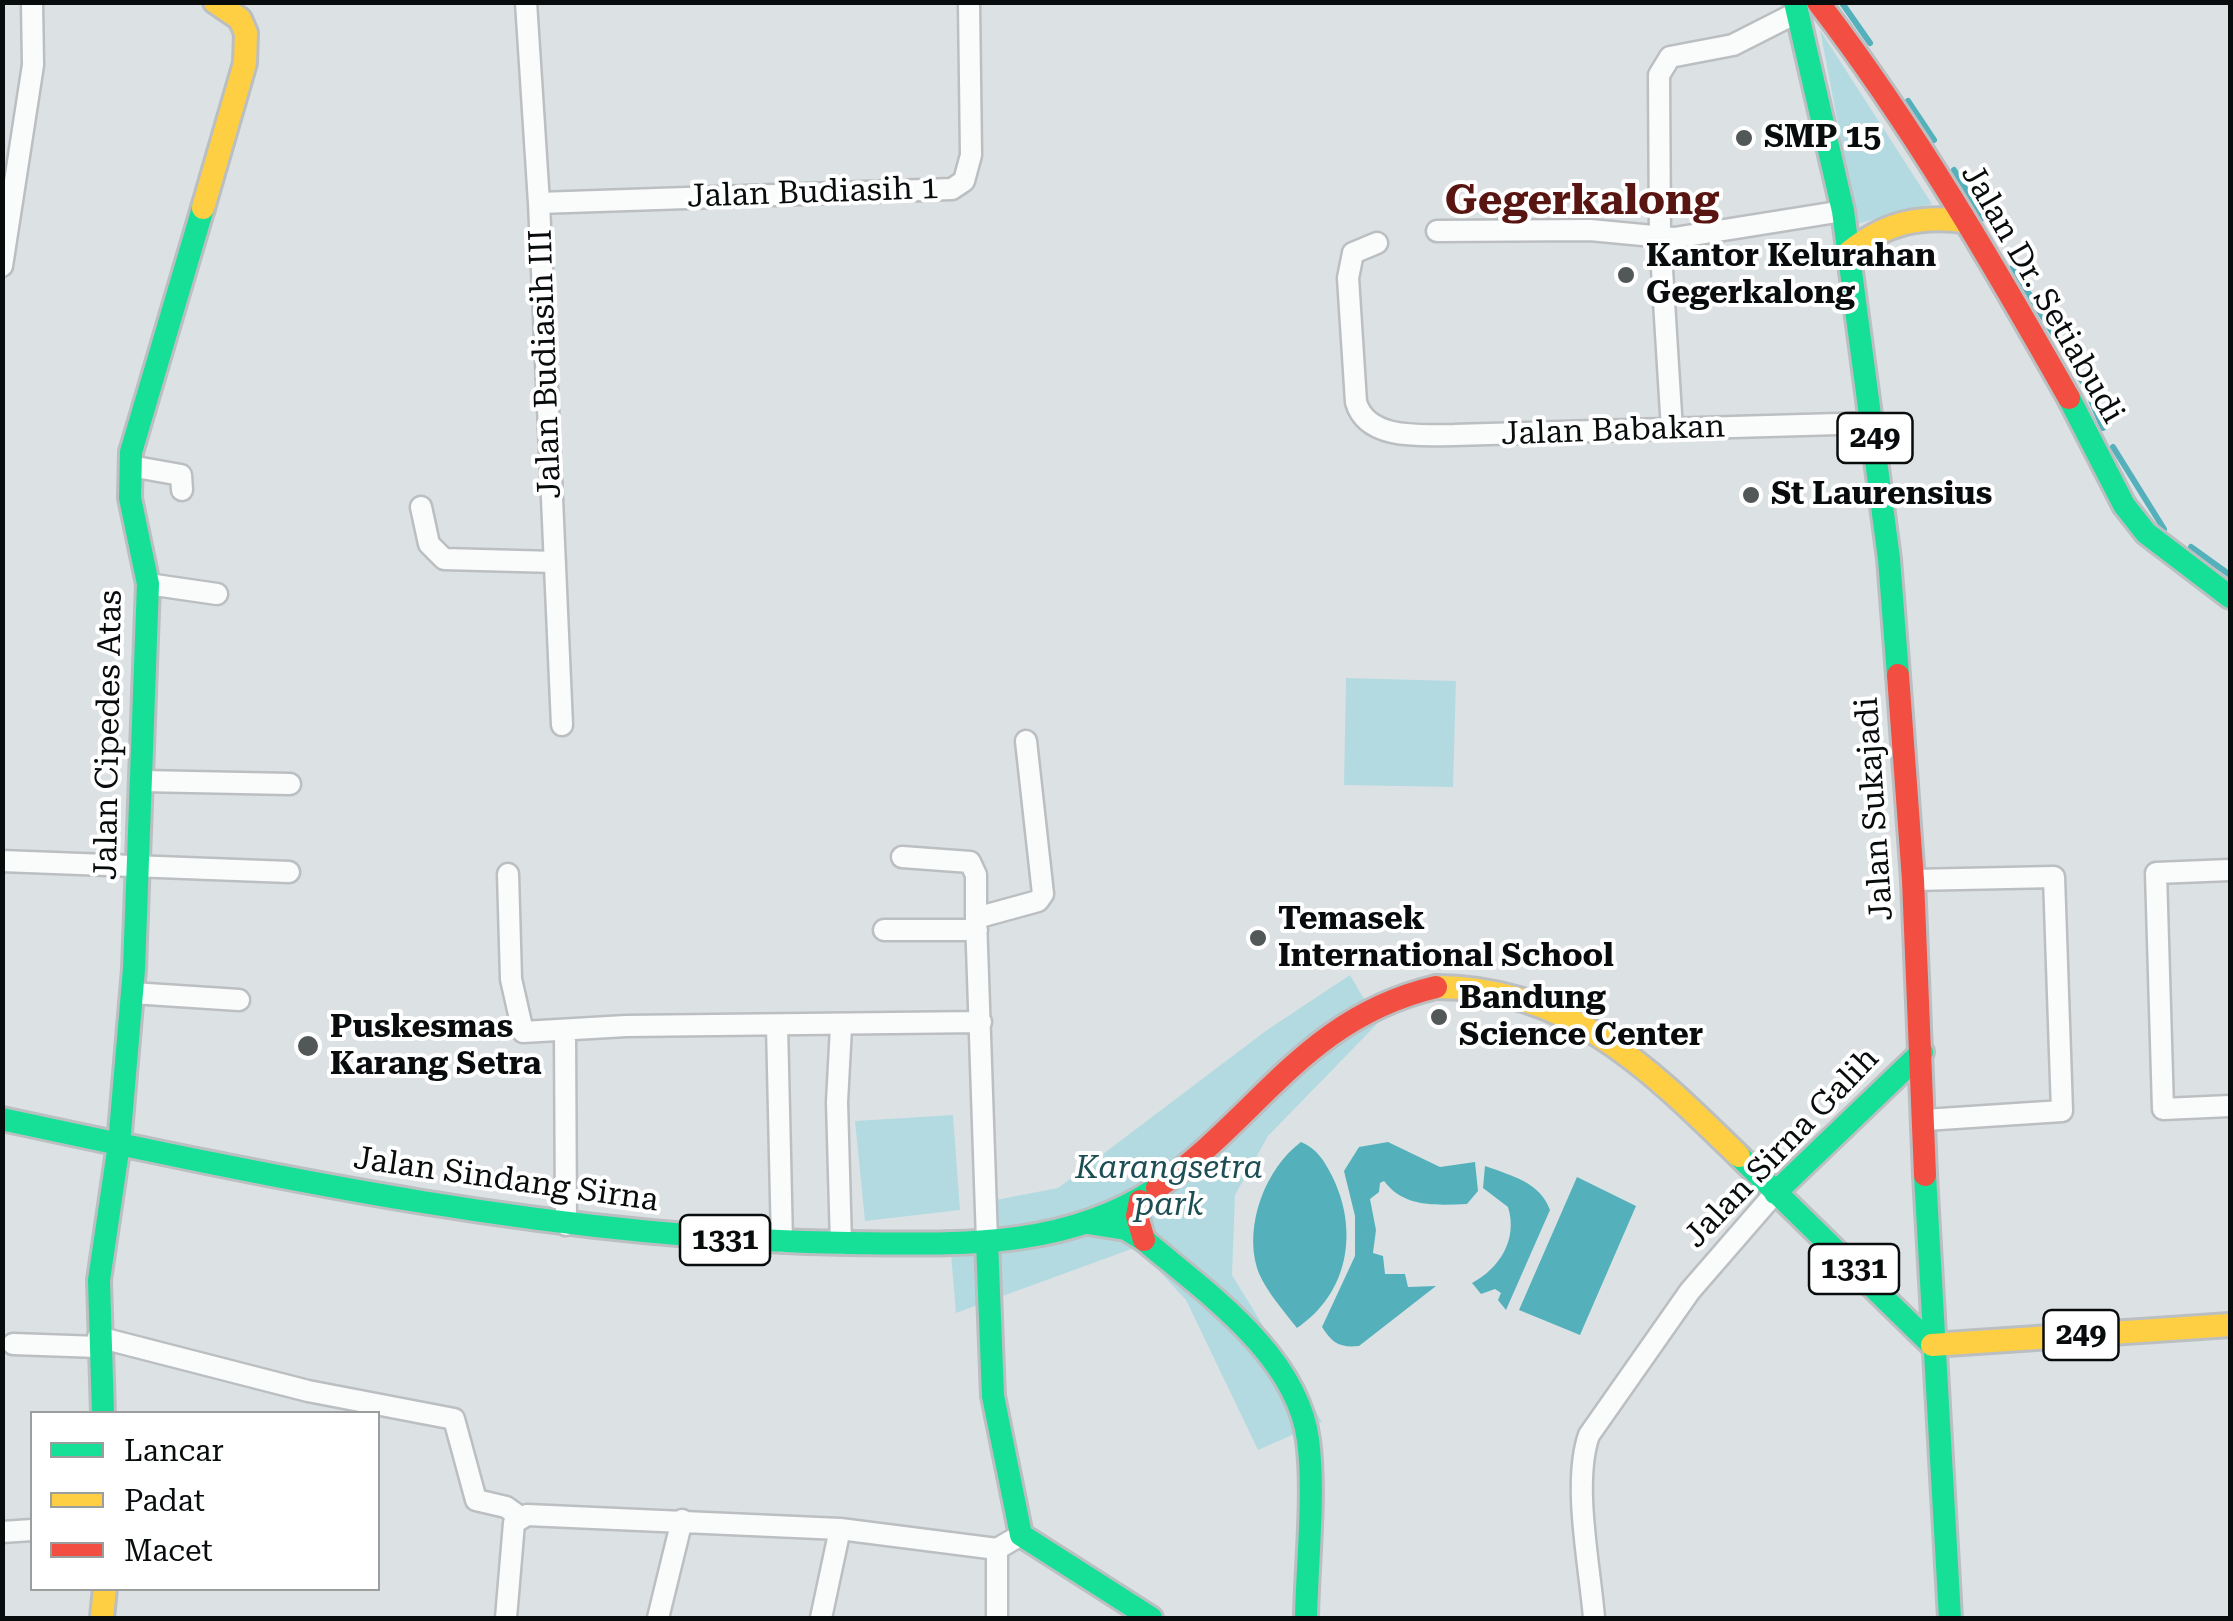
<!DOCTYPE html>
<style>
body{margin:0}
#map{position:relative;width:2233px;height:1621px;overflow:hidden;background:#dce2e4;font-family:"Roboto Serif",serif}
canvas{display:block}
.frame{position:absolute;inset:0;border:5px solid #080c0d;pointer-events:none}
.legend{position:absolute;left:30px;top:1411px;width:350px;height:180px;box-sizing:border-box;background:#fff;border:2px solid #9c9e9e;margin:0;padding:12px 18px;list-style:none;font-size:30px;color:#080c0d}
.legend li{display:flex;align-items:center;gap:20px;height:50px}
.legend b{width:50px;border:2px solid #9c9e9e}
</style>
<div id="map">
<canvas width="2233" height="1621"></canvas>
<div class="frame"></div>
<ul class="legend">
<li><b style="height:12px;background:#16e098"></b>Lancar</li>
<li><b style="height:12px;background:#ffcf43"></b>Padat</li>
<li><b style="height:12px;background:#f24e42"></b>Macet</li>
</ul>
</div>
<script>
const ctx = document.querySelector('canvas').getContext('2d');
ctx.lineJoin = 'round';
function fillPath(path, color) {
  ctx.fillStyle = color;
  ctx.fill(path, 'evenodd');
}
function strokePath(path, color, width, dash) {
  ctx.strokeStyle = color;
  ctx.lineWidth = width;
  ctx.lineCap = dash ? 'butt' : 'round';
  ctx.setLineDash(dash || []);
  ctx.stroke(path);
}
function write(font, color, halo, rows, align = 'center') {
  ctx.font = font + ' "Roboto Serif",serif';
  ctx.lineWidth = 8;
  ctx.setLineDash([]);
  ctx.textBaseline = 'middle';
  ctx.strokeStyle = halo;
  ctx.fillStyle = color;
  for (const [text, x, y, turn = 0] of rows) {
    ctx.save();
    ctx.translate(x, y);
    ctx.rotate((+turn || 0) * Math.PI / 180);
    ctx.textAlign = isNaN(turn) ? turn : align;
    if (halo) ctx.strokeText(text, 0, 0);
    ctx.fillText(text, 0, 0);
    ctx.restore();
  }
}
const green = new Path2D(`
 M1820 30 1932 204 1857 224Z
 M1346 678 1456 681 1453 787 1344 785Z
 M1350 975 1378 1023 1268 1136 1235 1195 1232 1275 1322 1422 1258 1450 1186 1300 1137 1247 956 1313 950 1243 992 1242 990 1201 1058 1188 1267 1030Z
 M953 1115 960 1210 865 1221 855 1121Z`);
const water = new Path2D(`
 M1301 1142C1317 1149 1324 1160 1332 1176 1359 1230 1349 1293 1297 1328 1284 1311 1264 1289 1257 1268 1244 1224 1266 1168 1301 1142Z
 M1388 1142 1440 1167 1475 1162 1478 1191 1467 1204C1436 1205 1404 1208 1384 1181L1380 1183 1379 1192 1370 1199 1376 1230 1373 1253 1383 1256 1385 1274H1405L1408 1287 1436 1286 1359 1346C1340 1348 1332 1343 1322 1327L1355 1256V1216L1344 1171 1359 1147Z
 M1485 1166C1512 1176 1540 1182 1550 1210L1506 1310 1498 1300 1501 1293 1495 1289 1481 1294 1472 1283C1500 1268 1518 1239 1508 1207L1483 1188Z
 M1577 1177 1636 1206 1580 1335 1519 1310Z`);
const stream = new Path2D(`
 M1842 3 1870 43
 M1908 101 1934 140
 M1954 170 1983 218
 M2013 267 2035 304
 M2038 309 2082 381
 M2091 400 2103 428
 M2113 447 2164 529
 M2191 547 2230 575`);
const street = new Path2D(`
 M526 2 539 203 562 725
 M539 203 952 189 964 181 971 155 969 2
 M1437 231 1590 230 1674 238 1843 211
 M1377 243 1353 253 1348 278 1356 402C1367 441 1423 435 1454 435L1873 423
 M2 266 33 65 32 2
 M1672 430 1660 237 1659 75 1670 57 1733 45 1794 14
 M130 466 181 475 182 490
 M421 507 429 544 444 559 555 562
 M148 584 217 594
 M142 781 290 784
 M902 857 970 862 976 875V918
 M2 861 289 872
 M2230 870 2156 873 2163 1109 2230 1106
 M508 874 511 979 523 1032 626 1026 981 1022
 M1913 880 2054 877 2062 1111 1925 1120
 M884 930H977
 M132 993 239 1000
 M777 1025 782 1242
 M841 1027 837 1102 841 1244
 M565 1032 566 1225
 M987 1241 976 918 1038 901 1043 894 1026 741
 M98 1337 308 1391 454 1419 476 1500 506 1507 520 1517
 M13 1344 99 1347
 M2 1532 32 1530
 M997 1549V1618
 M506 1618 514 1523 527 1515 840 1529 997 1549 1021 1535
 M658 1618 682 1520
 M821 1618 840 1529
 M1594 1618C1590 1567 1572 1483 1589 1435L1690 1291 1775 1193`);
const fast = new Path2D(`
 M1795 2 1843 211 1889 559 1898 675
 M2069 398 2124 505 2146 533 2230 597
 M2 1119C282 1179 561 1239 849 1243 956 1244 1064 1250 1157 1188
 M1739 1156 1932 1345
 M1925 1175 1950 1618
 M1775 1193 1922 1052
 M1088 1223 1126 1229 1144 1240C1204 1291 1297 1354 1308 1440 1315 1492 1307 1564 1306 1618
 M987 1241 993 1396 1021 1535 1151 1618
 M103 1414 99 1280 119 1144 134 969 148 584 130 498 131 452 203 208`);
const slow = new Path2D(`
 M203 208 245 63 246 33 240 19 215 2
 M1849 252C1885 223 1920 215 1965 221
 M1436 987C1569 987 1650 1069 1739 1156
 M1932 1345 2230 1325
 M102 1618 105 1588`);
const jam = new Path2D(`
 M1818 2C1913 126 1992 262 2069 398
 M1898 675 1913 880 1925 1175
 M1157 1188C1260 1116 1305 1018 1436 987
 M1140 1201 1137 1216 1144 1240`);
const markers = [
 [1744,138,10,"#525758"],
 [1626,275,10,"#525758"],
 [1751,495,10,"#525758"],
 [1258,938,10,"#525758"],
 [1439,1017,10,"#525758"],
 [308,1046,12,"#525758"]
];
const shields = [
 [1875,438,75],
 [725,1240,90],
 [1854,1269,90],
 [2081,1335,75]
];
const shieldNames = [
 ["249",1875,438],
 ["1331",725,1240],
 ["1331",1854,1269],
 ["249",2081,1335]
];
const poiNames = [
 ["SMP 15",1764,138],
 ["Kantor Kelurahan",1646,257],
 ["Gegerkalong",1646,294],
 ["St Laurensius",1771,495],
 ["Temasek",1278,920],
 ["International School",1278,957],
 ["Bandung",1459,999],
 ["Science Center",1459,1036],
 ["Puskesmas",330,1028],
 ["Karang Setra",330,1065]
];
const streetNames = [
 ["Jalan Budiasih 1",813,193,-2],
 ["Jalan Dr. Setiabudi",2042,294,60],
 ["Jalan Budiasih III",546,364,-92],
 ["Jalan Babakan",1613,431,-2],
 ["Jalan Cipedes Atas",109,735,-89],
 ["Jalan Sukajadi",1875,809,-94],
 ["Jalan Sirna Galih",1782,1148,-46],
 ["Jalan Sindang Sirna",506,1180,8]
];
const parkNames = [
 ["Karangsetra",1169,1169],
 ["park",1169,1206]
];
const districtNames = [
 ["Gegerkalong",1582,202]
];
fillPath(green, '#b4dae1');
fillPath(water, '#54b1bc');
strokePath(stream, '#54b1bc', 6);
strokePath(street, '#bbbfc1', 25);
strokePath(fast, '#bbbfc1', 28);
strokePath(slow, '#bbbfc1', 28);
strokePath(jam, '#bbbfc1', 28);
strokePath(street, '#fafbfb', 20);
strokePath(fast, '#16e098', 22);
strokePath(slow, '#ffcf43', 22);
strokePath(jam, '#f24e42', 22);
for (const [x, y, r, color] of markers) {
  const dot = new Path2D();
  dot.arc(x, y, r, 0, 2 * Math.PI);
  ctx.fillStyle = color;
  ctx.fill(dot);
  strokePath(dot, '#fff', 4);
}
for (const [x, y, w] of shields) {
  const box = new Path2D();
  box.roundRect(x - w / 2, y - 25, w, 50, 8);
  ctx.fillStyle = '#fff';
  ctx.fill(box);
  strokePath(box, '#080c0d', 2.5);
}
write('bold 30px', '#080c0d', null, shieldNames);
write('bold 32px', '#080c0d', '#fff', poiNames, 'left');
write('32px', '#080c0d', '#fff', streetNames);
write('italic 32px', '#1c4e54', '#fff', parkNames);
write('bold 42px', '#591511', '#fff', districtNames);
</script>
